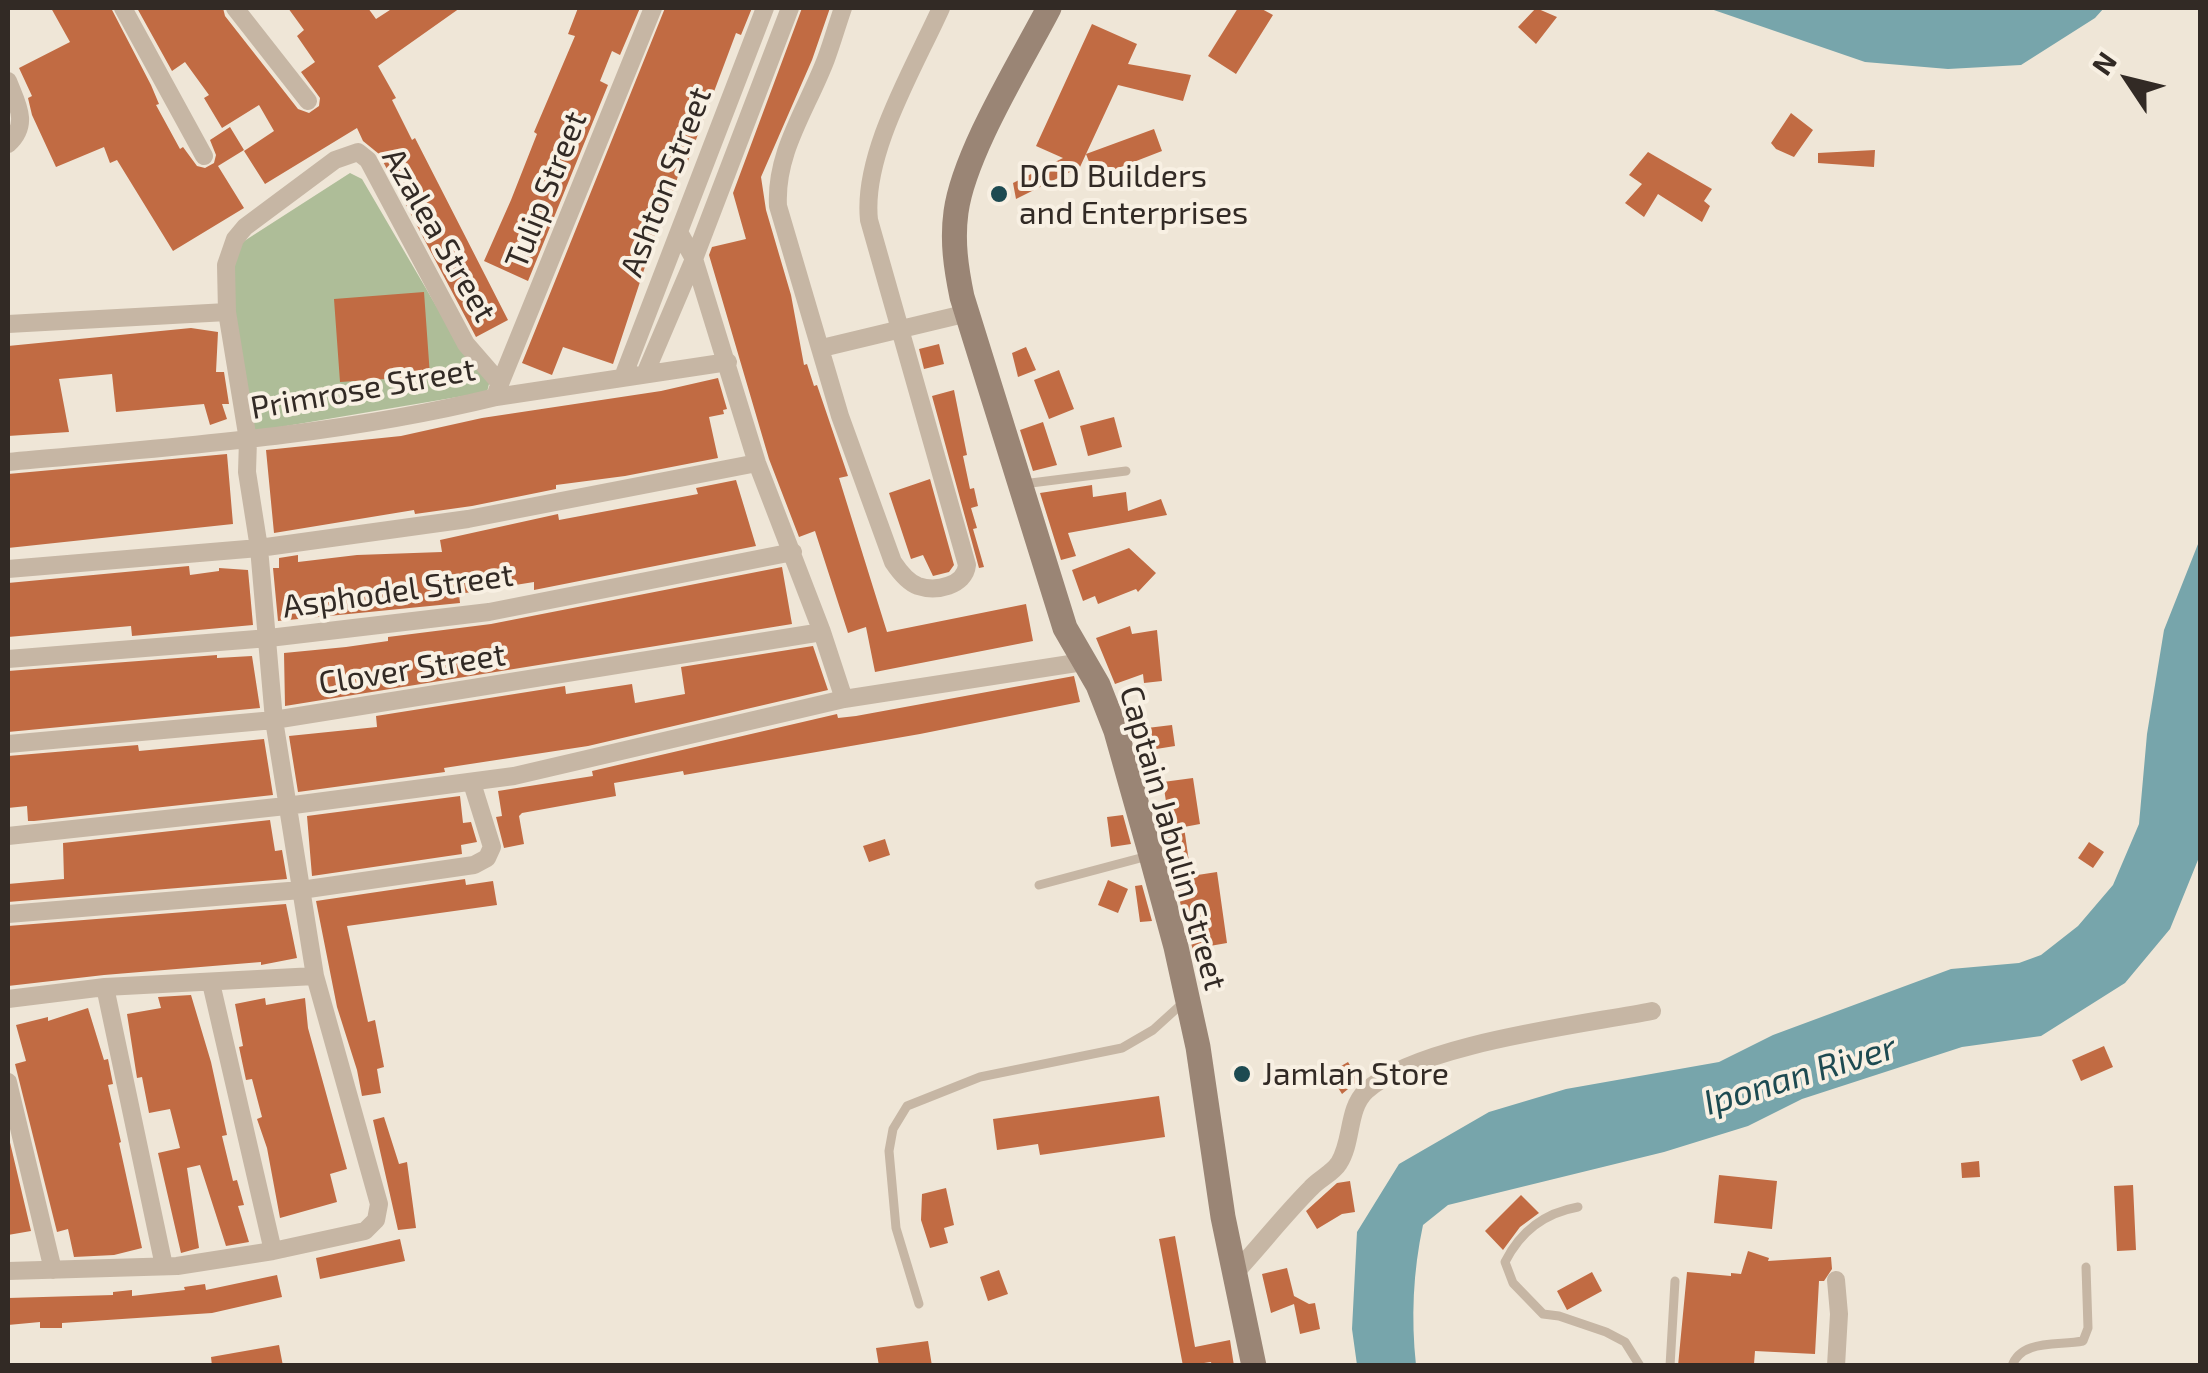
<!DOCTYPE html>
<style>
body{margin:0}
#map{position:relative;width:2208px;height:1373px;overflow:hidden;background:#efe6d7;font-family:"Exo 2",sans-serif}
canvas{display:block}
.frame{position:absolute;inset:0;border:10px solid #322a25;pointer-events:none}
.north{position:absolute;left:2078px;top:30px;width:100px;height:100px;-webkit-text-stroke:8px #f8f0e3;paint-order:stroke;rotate:305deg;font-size:28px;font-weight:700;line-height:40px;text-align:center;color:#322a25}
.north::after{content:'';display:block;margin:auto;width:35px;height:45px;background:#322a25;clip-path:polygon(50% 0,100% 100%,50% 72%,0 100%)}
</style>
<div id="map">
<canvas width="2208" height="1373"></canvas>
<div class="frame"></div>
<div class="north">N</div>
</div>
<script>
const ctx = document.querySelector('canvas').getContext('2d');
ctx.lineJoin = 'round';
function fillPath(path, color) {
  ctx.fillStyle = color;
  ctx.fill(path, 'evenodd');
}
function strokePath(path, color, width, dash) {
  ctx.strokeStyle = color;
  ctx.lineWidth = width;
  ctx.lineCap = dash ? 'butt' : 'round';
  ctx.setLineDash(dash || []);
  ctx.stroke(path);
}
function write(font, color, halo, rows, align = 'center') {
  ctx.font = font + ' "Exo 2",sans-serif';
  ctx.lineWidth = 8;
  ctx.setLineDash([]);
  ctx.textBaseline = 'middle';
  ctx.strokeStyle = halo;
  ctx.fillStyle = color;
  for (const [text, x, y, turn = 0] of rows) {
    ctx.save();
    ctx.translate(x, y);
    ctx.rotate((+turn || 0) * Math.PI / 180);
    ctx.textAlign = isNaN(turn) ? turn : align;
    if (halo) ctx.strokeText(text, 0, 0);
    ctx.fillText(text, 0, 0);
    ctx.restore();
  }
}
const green = new Path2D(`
 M350 173 362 179 459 345 490 380 487 392 251 432 226 290 238 245Z`);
const water = new Path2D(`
 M1708 8H2104L2095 18 2021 65 1948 69 1865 62Z
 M2200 539V855L2170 929 2125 983 2041 1036 1962 1047 1802 1099 1748 1126 1664 1152 1448 1205 1423 1225C1413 1272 1411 1318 1416 1365H1357L1352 1329 1357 1232 1399 1164 1489 1112 1566 1089 1719 1062 1773 1035 1951 969 2019 963 2041 955 2078 926 2113 885 2139 824 2147 734 2164 630Z`);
const building = new Path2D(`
 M51 8H111L151 85 159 104 156 105 180 149 183 147 197 166 205 168 214 163 216 155 210 140 230 127 244 150 218 166 244 208 173 251 117 160 110 163 104 147 56 167 32 115 28 98 32 96 19 68 70 42Z
 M137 8H223L225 16 298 109 309 113 319 106 320 98 301 72 315 62 297 36 304 30 288 8H368L376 19 393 8H460L378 66 396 98 392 100 412 140 415 138 508 320 476 337 379 154 363 141 357 128 265 184 244 151 274 131 259 105 222 128 204 98 209 95 185 62 172 71Z
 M578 8H640L620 55 612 51 600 81 608 85 528 281 484 261 511 200 537 134 534 132 575 36 568 34Z
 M665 8H752L741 35 736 33 682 177 678 176 667 211 664 209 613 364 563 347 552 375 522 363Z
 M802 8H830L812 60 761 177 766 210 791 295 804 365 807 364 814 386 817 385 848 476 839 478 887 632 1026 604 1033 641 875 672 866 627 848 633 815 531 799 537 769 459 709 255 712 247 746 239 733 193Z
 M1238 8H1260L1273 15 1236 74 1208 56Z
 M1536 8 1557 17 1536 44 1518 27Z
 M1092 24 1137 44 1128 64 1191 75 1183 101 1118 85 1086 154 1154 129 1162 151 1095 177 1086 154 1080 167 1016 199 1013 183 1063 158 1036 146Z
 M1791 113 1813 130 1794 157 1776 149 1771 143Z
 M1875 150 1874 167 1818 163V153Z
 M1648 152 1712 189 1704 201 1710 206 1702 222 1658 194 1644 217 1625 203 1642 184 1629 175Z
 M424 292 430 376 340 382 334 299Z
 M191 328 218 332 216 372H224L229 404H222L227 419 210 425 204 404 116 412 112 374 59 379 69 432 8 436V346Z
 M939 344 944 364 924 369 919 349Z
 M1026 347 1036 370 1018 377 1012 353Z
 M1059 370 1074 409 1049 419 1034 380Z
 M718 378 727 409 723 410 724 414 709 417 718 458 625 476 556 485V489L472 506 415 514 414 510 274 533 266 450 401 436 482 418 661 391Z
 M954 390 967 455 963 456 970 489 974 488 978 506 971 508 977 528 973 529 984 567 979 568 932 396Z
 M1114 417 1122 447 1088 456 1080 426Z
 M1043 422 1057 465 1033 471 1020 430Z
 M227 454 233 524 8 548V474Z
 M930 479 954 565 949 572 933 576 923 555 911 559 889 493Z
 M736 480 756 546 534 590V582L459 594 460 603 278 621 273 568H279V558L298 555V562L357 555 442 552 440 540 558 514 559 520 698 494 696 488Z
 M1092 485 1093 497 1126 492 1128 511 1161 499 1167 515 1068 533 1076 556 1061 560 1040 493Z
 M1129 548 1156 573 1138 592 1136 589 1098 604 1095 596 1083 601 1072 570Z
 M189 566 190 575 219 571V568L248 570 253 625 132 636 131 626 8 637V583Z
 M782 567 792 624 285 706 284 653 346 647 388 641V637L491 624Z
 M1130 626 1132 634 1157 630 1162 681 1144 683 1143 674 1115 684 1096 638Z
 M813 646 828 690 588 746 444 768 445 772 298 792 289 736 377 727 376 716 565 686 566 694 632 684 635 703 685 694 681 667Z
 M217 655V658L252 656 260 708 8 732V671Z
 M1074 676 1080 702 920 734 684 775 683 771 614 783 616 796 522 813 519 816 524 844 504 848 496 817 502 816 498 791 593 776 592 771 837 714 838 718 856 716Z
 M1172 725 1175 746 1150 750 1147 728Z
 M264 739 273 795 34 821H28L27 806 8 808V756L138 745 139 751Z
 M1193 778 1200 824 1184 827 1191 876 1217 872 1227 943 1204 947 1206 955 1195 958 1156 812 1167 808 1163 782Z
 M460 796 463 823 471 822 477 842 461 845 462 854 312 876 307 816Z
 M1123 815 1131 844 1111 847 1107 817Z
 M270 820 275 851 282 850 287 879 8 902V884L64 879 63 843Z
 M885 839 890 855 869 862 863 846Z
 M2089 842 2104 852 2093 868 2078 858Z
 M465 879 466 885 493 881 497 905 347 926 368 1022 375 1020 384 1067 377 1069 381 1093 362 1096 357 1070 337 1007 316 901Z
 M1108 880 1128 889 1118 913 1098 905Z
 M1142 885 1152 921 1140 922 1135 886Z
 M286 904 297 958 261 965V962L104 975 8 986V926Z
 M191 995 211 1062 227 1135 222 1136 233 1181 237 1180 244 1205 238 1206 249 1242 226 1246 200 1165 187 1168 199 1248 181 1253 158 1153 180 1148 170 1109 149 1113 142 1077 137 1078 127 1014 161 1008 158 997Z
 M265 998 266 1005 305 998 308 1028 347 1169 330 1174 337 1202 280 1218 267 1148 257 1119 262 1117 252 1079 246 1080 239 1047 243 1046 235 1004Z
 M88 1008 104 1060 108 1059 113 1084 108 1085 121 1142 119 1143 142 1248 114 1255 74 1257 68 1229 57 1232 15 1064 26 1061 16 1025 48 1017V1021Z
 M2104 1046 2113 1067 2081 1081 2072 1060Z
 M1348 1062 1359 1080 1342 1094 1329 1073Z
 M1159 1096 1165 1137 1040 1155 1038 1144 997 1150 993 1119Z
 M384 1117 399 1164 407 1162 416 1228 398 1230 373 1120Z
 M8 1134 31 1231 8 1235Z
 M1979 1161 1980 1177 1962 1178 1961 1163Z
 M1719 1175 1777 1181 1772 1229 1714 1223Z
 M1350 1181 1355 1212 1342 1214 1317 1229 1306 1211 1337 1183Z
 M2133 1185 2136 1250 2117 1251 2114 1186Z
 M946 1188 954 1225 944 1228 948 1243 930 1248 921 1220 922 1194Z
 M1521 1195 1539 1213 1520 1227 1503 1250 1485 1231Z
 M1175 1236 1195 1347 1230 1340 1234 1366H1212L1211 1362 1183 1366 1159 1239Z
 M400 1239 405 1261 320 1279 316 1258Z
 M1748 1251 1769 1258 1768 1261 1831 1257 1832 1269 1824 1281H1819L1815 1354 1755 1351 1754 1364 1678 1366 1687 1272 1731 1276V1273L1741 1274Z
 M1287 1268 1294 1296 1309 1304 1315 1303 1320 1329 1300 1334 1294 1304 1271 1313 1262 1274Z
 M999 1270 1008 1294 988 1301 980 1277Z
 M1592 1272 1602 1291 1567 1310 1557 1291Z
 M277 1275 282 1297 212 1313 62 1323V1328H40V1322L8 1325V1298L113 1295V1292L132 1290V1296L185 1290 184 1287 205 1284 206 1290Z
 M928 1341 932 1366H879L876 1348Z
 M279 1345 283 1366H212L211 1357Z`);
const lane = new Path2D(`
 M1023 484 1126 471
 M1039 885 1148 856
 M1578 1207C1544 1213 1520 1232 1505 1262L1513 1283 1543 1314 1559 1316 1606 1332 1625 1342 1640 1366
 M919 1304 896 1228 889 1151 893 1129 907 1106 980 1077 1122 1048 1153 1030 1185 1001
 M1670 1366 1675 1281
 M2012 1366C2021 1339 2058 1346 2083 1341L2088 1328 2086 1267`);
const street = new Path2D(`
 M123 8 204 156
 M235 8 308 101
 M843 8C837 25 832 43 826 59 807 109 775 152 778 206L840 416 893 562C899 571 907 582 918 586 936 592 965 586 967 565L869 220C862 154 914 68 941 8
 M8 81C17 104 30 124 8 144
 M679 232 694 259 757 463 822 632 844 699
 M8 324 227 312
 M822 348 968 313
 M645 374 694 259 790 8
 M623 377 765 8
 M497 391 653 8
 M8 462C171 447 337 436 496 397L728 362
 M8 569 259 548 468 519 757 463
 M8 659 269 638 489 612 793 552
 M8 744 274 720 822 632
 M8 836 286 806 514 776 844 699 1083 662
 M8 914 301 890 474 865 487 858 492 847 472 783
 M211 983 273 1251
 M105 987 164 1266
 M8 999 105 987 315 976
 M8 1082 53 1270
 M8 1271 177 1266 273 1251 365 1231 376 1220 379 1204 315 976 274 720 259 548 247 472 248 440 227 312 226 265 235 239 245 227 335 160 358 152 368 160 466 344 499 382
 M1234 1274C1260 1246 1284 1215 1311 1188 1319 1179 1333 1173 1339 1163 1353 1141 1347 1109 1366 1091 1417 1044 1581 1025 1652 1011
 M1836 1280 1839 1314 1836 1366`);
const secondary = new Path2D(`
 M1049 8C1021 62 964 153 956 212 952 241 956 268 962 297L1065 628 1098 685 1116 731 1151 855 1176 947 1198 1047 1223 1217 1254 1366`);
const markers = [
 [999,194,10,"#1d4a51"],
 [1242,1074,10,"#1d4a51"]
];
const poiNames = [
 ["DCD Builders",1019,176],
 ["and Enterprises",1019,213],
 ["Jamlan Store",1262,1074]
];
const streetNames = [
 ["Ashton Street",666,182,-69],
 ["Tulip Street",546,190,-68],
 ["Azalea Street",439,235,60],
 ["Primrose Street",363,389,-10],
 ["Asphodel Street",398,591,-8],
 ["Clover Street",412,669,-9],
 ["Captain Jabulin Street",1173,838,74]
];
const waterNames = [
 ["Iponan River",1800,1075,-17]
];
fillPath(green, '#aebd98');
fillPath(water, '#77a5ab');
fillPath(building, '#c16b43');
strokePath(lane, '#c6b6a4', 9);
strokePath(street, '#c6b6a4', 18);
strokePath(secondary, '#9a8575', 25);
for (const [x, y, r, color] of markers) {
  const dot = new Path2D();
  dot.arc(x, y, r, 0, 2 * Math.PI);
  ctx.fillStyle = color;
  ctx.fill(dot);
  strokePath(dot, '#f8f0e3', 4);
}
write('32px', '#322a25', '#f8f0e3', poiNames, 'left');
write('32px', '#322a25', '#f8f0e3', streetNames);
write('italic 35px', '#1d4a51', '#f8f0e3', waterNames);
</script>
